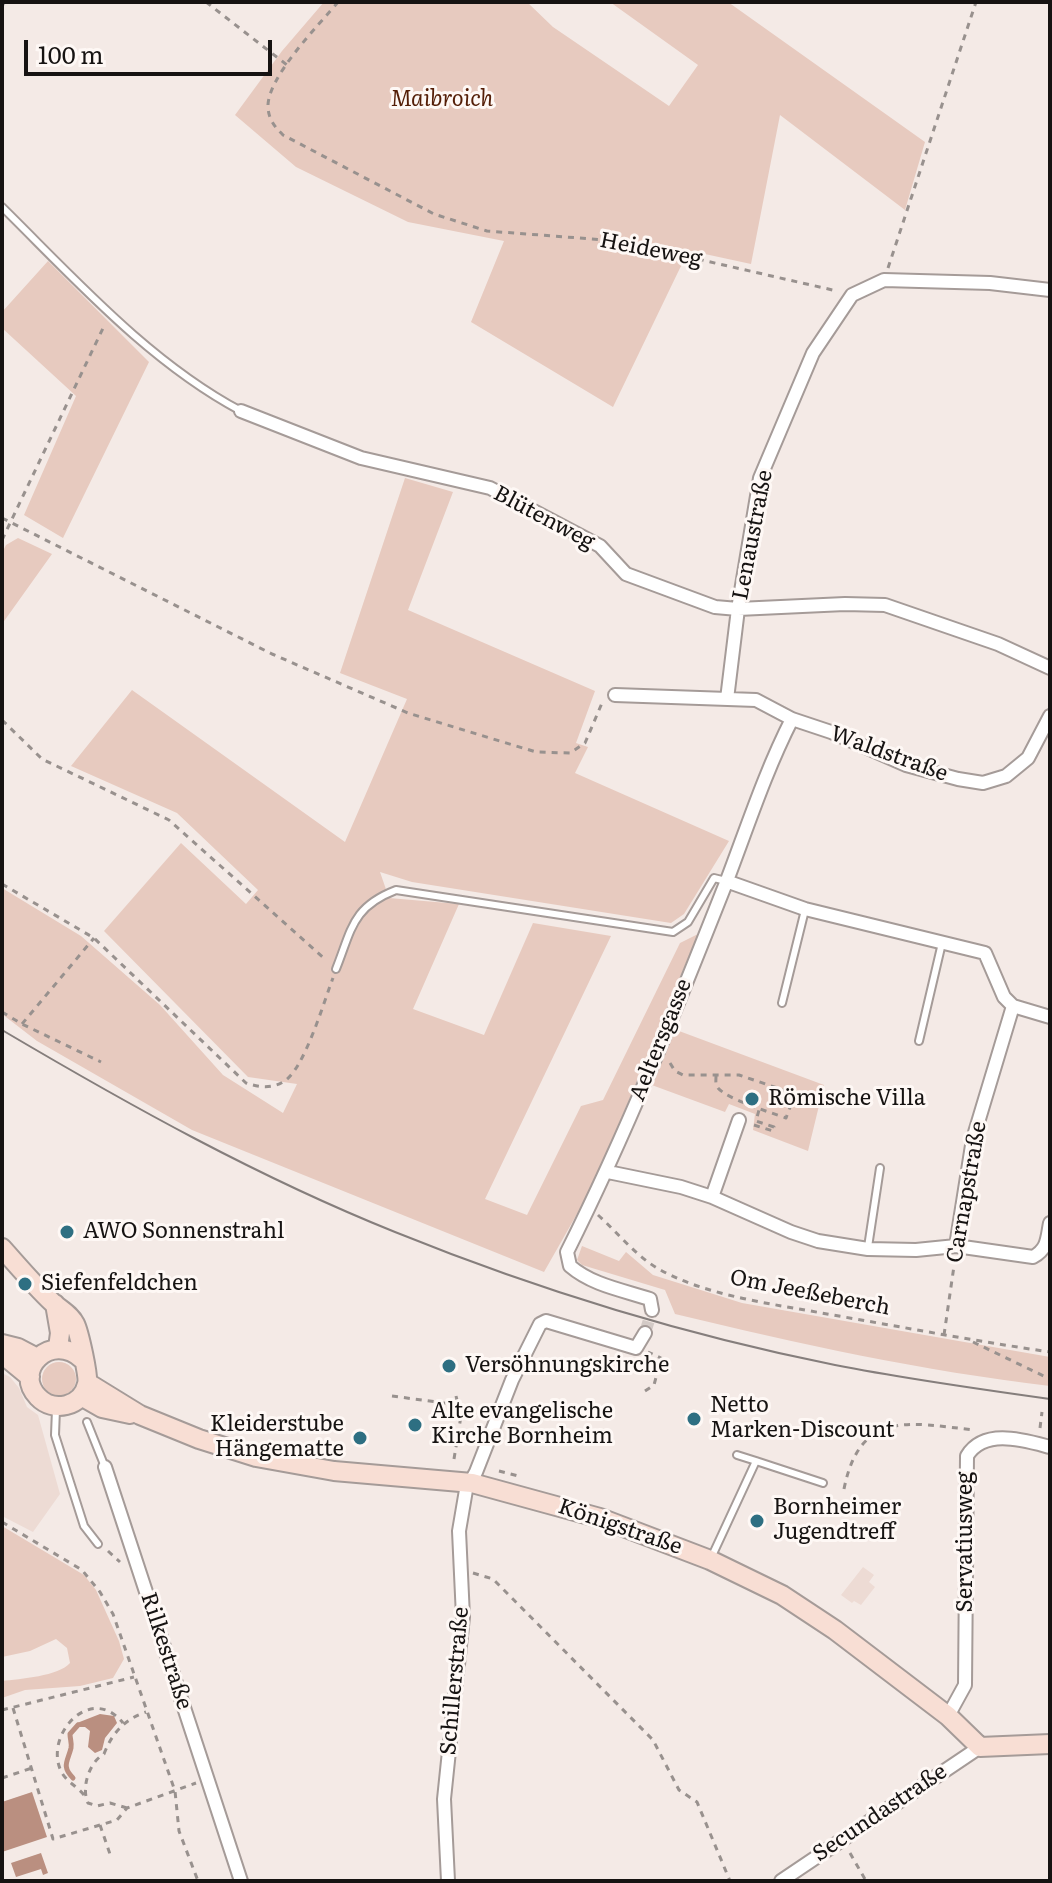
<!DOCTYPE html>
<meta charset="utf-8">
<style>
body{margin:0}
#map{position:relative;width:1052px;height:1883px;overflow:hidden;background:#f4eae6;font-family:Literata,serif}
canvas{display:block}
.frame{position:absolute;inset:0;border:4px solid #161312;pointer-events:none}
.scale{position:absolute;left:24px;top:40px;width:248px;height:36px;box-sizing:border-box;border:4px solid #161312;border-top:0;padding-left:10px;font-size:24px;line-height:28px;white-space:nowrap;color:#161312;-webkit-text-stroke:6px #fef8f5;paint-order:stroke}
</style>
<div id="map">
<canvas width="1052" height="1883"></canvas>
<div class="frame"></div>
<div class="scale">100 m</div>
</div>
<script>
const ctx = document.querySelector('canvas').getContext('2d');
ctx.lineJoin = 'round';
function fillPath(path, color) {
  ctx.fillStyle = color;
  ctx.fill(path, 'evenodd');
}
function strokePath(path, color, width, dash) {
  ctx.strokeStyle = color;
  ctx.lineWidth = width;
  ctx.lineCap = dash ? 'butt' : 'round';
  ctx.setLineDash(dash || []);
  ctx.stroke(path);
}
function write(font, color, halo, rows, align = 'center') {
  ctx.font = font + ' Literata,serif';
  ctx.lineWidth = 6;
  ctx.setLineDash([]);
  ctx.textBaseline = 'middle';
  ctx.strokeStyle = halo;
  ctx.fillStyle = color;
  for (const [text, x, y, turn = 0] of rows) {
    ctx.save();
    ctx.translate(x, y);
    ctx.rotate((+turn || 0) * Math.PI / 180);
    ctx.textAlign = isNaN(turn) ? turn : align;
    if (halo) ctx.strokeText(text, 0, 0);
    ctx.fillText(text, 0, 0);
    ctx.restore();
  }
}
const built = new Path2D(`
 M2 1373 10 1377 19 1388 27 1407 38 1415 60 1494 33 1532 2 1516Z
 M863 1567 874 1575 869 1582 875 1587 861 1605 854 1601 852 1603 841 1595Z`);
const green = new Path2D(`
 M324 2H527L553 27 669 106 698 65 610 2H728L925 142 905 210 780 115 751 264 691 251 680 268 613 407 471 322 504 241 408 222 296 167 235 115 282 51Z
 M48 261 149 362 63 538 24 515 76 396 2 328V312Z
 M405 478 453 492 408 610 595 691 576 743 588 747 575 773 729 841 684 914 671 923 412 882 380 872 389 898 459 904 413 1009 484 1035 533 923 611 936 485 1199 527 1215 581 1106 603 1100 680 943 698 934 594 1184 544 1272 192 1130 37 1041 2 1014V888L81 936 160 1005 223 1075 283 1113 297 1084 248 1077 104 931 181 843 246 904 258 890 177 813 71 766 132 690 345 842 407 699 340 673Z
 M18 538 52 554 2 624V553L6 545Z
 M671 1028 824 1085 808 1151 753 1130 755 1114 729 1104 725 1112 649 1084Z
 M582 1246 619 1261 626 1252 653 1275 742 1303 1050 1357V1386C923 1371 799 1344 675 1314L665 1290 582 1265 577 1260Z
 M42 1379a17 17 0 1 1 34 0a17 17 0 1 1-34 0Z
 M2 1526 84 1575 96 1590 119 1641 124 1659 113 1678 80 1686 25 1690 2 1698V1681C20 1679 59 1676 70 1663L67 1648 56 1639 30 1651 2 1657Z`);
const water = new Path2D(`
 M100 1714 114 1716 117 1723 105 1738 102 1750 95 1753 88 1747 90 1731 85 1727H78L77 1723Z
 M32 1792 47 1837 2 1852V1802Z
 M41 1853 48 1873 43 1875 41 1869 16 1877 11 1863Z`);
const stream = new Path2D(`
 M73 1778C61 1766 68 1761 71 1748 72 1743 70 1739 70 1734L78 1725`);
const streetTunnel = new Path2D(`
 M645 1333 652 1310`);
const path = new Path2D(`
 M206 2 287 65
 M338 2C319 25 266 78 268 108 269 120 275 127 283 135L434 214 487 231 619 241 837 291
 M2 7 4 2
 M888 268 976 2
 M2 518 272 654 408 713 536 752 570 753 585 743 602 703
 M2 540 105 324
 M2 720 42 759 169 820 326 960
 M2 884 94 938 246 1083C258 1087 271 1089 283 1082 304 1071 324 1001 333 978
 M2 1012 22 1024 101 1062
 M22 1024 94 938
 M670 1063 675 1071 683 1075H739L795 1094 786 1118C772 1113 727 1099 718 1088 715 1084 716 1081 716 1076
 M754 1125 773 1131 774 1127 756 1121 759 1110
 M598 1215C618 1233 634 1254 657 1268 705 1296 774 1304 827 1314 902 1327 975 1341 1050 1352
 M944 1335 955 1259
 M973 1342 1050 1379
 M645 1391 654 1385 661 1358 648 1352
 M392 1396 459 1405
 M1040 1428 1042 1412
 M454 1459 461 1416 456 1396
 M499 1471 522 1477
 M844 1489C860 1409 910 1423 974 1430
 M2 1522 82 1570 100 1592 113 1614 175 1791 179 1831 198 1881
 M108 1551 120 1562
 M473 1573 493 1579 653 1740 679 1790 697 1802 730 1881
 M13 1708 53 1839 117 1820 127 1808 196 1783
 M2 1710 134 1677
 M2 1778 32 1768
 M84 1795C78 1787 67 1782 62 1773 42 1737 90 1682 123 1723
 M127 1808 110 1803 97 1806 88 1803C81 1788 89 1762 104 1754 112 1733 125 1719 146 1712
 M100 1825 111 1857
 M850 1853 866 1881`);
const lane = new Path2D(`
 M2 207C75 279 149 362 241 411
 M336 969C352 929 352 907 396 890L673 932 688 922 714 878 726 881
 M782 1003 805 910
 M919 1041 942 943
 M868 1247 880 1168
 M56 1409 55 1435 84 1526 98 1544
 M87 1422 105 1467
 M756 1461 823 1483
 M712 1556 756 1461 737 1455`);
const street = new Path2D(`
 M241 411 361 458 490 488 600 546 626 574 715 607 738 609 845 604 885 605 998 644 1050 668
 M615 695 756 700 792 719 831 732 906 765 958 779 983 783 1006 776 1028 758 1050 716
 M727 699 738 609 760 478 813 353 852 295 884 280 990 283 1050 290
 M726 881 805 909 985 953 1004 997 1013 1006 1050 1017
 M608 1172 681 1187 712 1197 791 1232 818 1241 868 1249 916 1250 956 1246 1033 1257C1048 1249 1047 1238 1050 1223
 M712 1197 739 1120
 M956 1246 973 1139 1013 1006
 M652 1310 650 1299C622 1290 592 1285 570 1266L567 1252C627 1132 677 1007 726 883 747 828 765 772 792 719
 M105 1467 241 1881
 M948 1716 965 1685 967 1456C984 1428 1023 1440 1050 1447
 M448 1881 444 1799 463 1617 459 1531 466 1490 476 1472 512 1380 540 1324 546 1321 636 1348 645 1333
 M781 1881 980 1747`);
const secondary = new Path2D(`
 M2 1248C19 1267 35 1286 53 1303 61 1310 70 1314 75 1324 79 1332 89 1377 87 1384 82 1407 53 1413 38 1397 12 1370 51 1331 82 1359
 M55 1304 60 1333 58 1348
 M2 1344 18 1348 37 1358
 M2 1354 30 1377
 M88 1383 140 1415 199 1439 256 1457 334 1471 472 1483 600 1518 710 1560 782 1595 835 1630 948 1716 980 1747 1050 1744
 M81 1396 102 1408 130 1414`);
const tram = new Path2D(`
 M2 1030C129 1105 258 1177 395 1232 536 1289 685 1335 835 1365 906 1379 978 1389 1050 1399`);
const markers = [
 [752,1099,8,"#2e6f82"],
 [67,1232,8,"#2e6f82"],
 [25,1284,8,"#2e6f82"],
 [449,1366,8,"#2e6f82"],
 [694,1419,8,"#2e6f82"],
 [415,1425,8,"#2e6f82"],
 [360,1438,8,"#2e6f82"],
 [757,1521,8,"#2e6f82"]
];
const parkNames = [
 ["Maibroich",442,100]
];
const streetNames = [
 ["Heideweg",651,250,11],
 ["Blütenweg",544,518,28],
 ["Lenaustraße",753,535,-79],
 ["Waldstraße",889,754,20],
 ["Aeltersgasse",661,1040,-68],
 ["Carnapstraße",967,1192,-80],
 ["Om Jeeßeberch",810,1293,11],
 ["Königstraße",620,1527,19],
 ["Servatiusweg",966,1542,-90],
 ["Rilkestraße",166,1651,72],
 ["Schillerstraße",455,1681,-85],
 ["Secundastraße",880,1813,-34]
];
const poiNames = [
 ["Römische Villa",768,1099],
 ["AWO Sonnenstrahl",83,1232],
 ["Siefenfeldchen",41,1284],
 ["Versöhnungskirche",465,1366],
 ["Netto",710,1406],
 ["Marken-Discount",710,1431],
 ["Alte evangelische",431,1412],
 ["Kirche Bornheim",431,1437],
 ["Kleiderstube",344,1425,"right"],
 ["Hängematte",344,1450,"right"],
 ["Bornheimer",773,1508],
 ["Jugendtreff",773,1533]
];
fillPath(built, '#eddbd4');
fillPath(green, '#e7cabf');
fillPath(water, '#ba8f80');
strokePath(stream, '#ba8f80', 5);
strokePath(streetTunnel, '#d3cac6', 12, [12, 6]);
strokePath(lane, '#a59b98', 10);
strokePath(street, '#a59b98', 16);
strokePath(secondary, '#a59b98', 22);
strokePath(path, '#98918e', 3, [6, 6]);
strokePath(lane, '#fff', 6);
strokePath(street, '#fff', 12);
strokePath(secondary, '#f8ded4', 18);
strokePath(tram, '#857e7c', 2);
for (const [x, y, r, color] of markers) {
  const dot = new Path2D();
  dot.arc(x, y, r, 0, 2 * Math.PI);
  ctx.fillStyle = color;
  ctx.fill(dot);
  strokePath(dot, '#fef8f5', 3);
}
write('italic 22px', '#541e07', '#fef8f5', parkNames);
write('22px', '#161312', '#fef8f5', streetNames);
write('22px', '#161312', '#fef8f5', poiNames, 'left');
</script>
